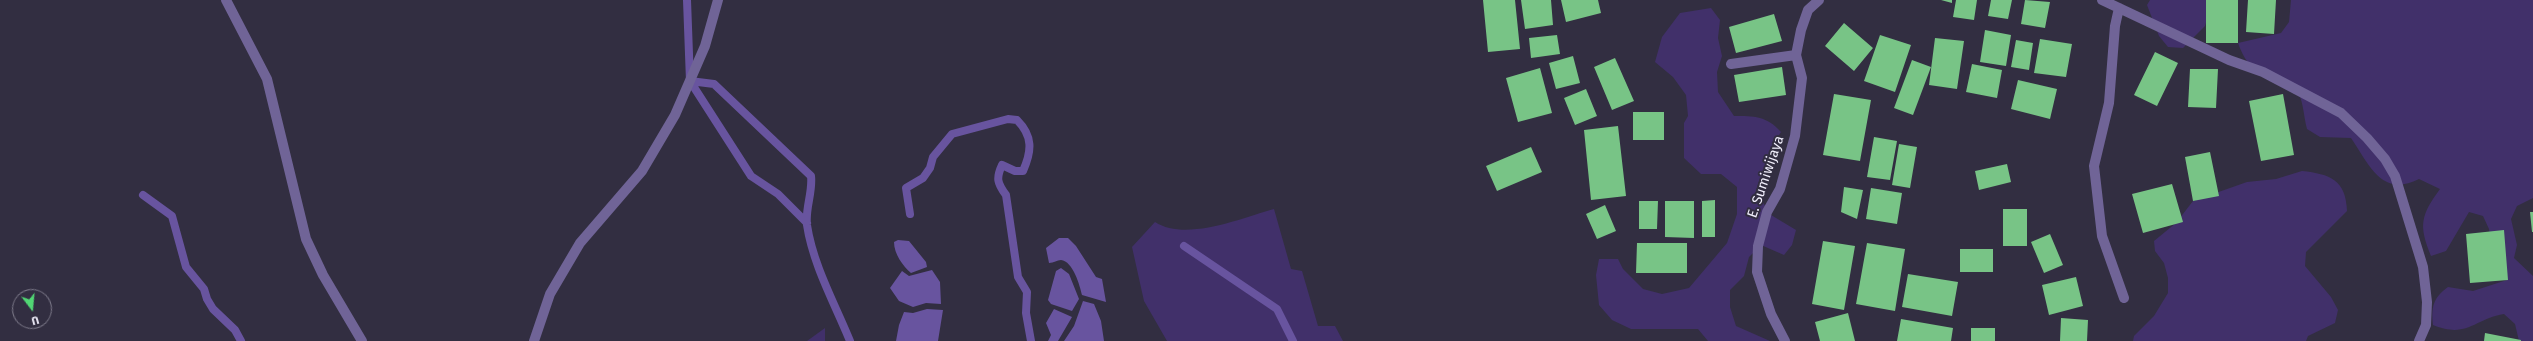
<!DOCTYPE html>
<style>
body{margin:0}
#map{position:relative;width:2533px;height:341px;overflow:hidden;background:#322e41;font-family:"Fira Sans",sans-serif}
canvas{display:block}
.north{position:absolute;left:12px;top:289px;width:40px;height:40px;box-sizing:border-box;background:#322e41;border:1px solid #7f7c8c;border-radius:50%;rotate:164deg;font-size:11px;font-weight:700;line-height:16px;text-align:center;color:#f2f0fd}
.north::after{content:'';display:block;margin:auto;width:14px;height:18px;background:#51d674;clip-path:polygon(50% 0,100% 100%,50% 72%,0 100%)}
</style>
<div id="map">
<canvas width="2533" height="341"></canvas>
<div class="north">U</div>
</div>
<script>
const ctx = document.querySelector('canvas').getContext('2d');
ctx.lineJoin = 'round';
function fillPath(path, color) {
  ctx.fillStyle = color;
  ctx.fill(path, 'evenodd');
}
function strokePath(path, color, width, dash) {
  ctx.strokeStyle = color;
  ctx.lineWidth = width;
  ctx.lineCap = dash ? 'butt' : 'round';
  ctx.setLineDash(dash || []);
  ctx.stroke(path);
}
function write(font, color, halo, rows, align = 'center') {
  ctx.font = font + ' "Fira Sans",sans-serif';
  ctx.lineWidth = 4;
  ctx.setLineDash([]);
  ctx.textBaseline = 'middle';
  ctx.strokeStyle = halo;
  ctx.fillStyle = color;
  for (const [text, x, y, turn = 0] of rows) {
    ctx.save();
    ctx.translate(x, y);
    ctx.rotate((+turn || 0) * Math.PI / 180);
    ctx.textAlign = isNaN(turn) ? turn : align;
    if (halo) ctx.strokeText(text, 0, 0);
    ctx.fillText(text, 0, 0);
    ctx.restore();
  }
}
const green = new Path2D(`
 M2150 0H2213L2205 26 2183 48 2168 47 2159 36 2147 5Z
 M2291 0H2533V198L2517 206 2511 219 2517 245 2514 258 2533 276V341H2519L2515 324 2504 314C2474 319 2467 339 2433 325 2431 307 2433 298 2448 287L2473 291 2507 280 2491 245 2489 229 2483 216 2469 212 2446 251 2431 256C2418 225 2421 215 2440 189L2419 179C2381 198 2369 164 2351 138L2320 137 2307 129C2303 114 2304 100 2295 87 2266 79 2249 74 2238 43L2281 33 2289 22Z
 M1711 8 1720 20 1718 38 1722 56 1717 72 1718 92 1734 116C1754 116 1767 116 1781 132L1770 149 1760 198 1771 215 1796 230 1792 245 1784 255 1761 245 1749 257 1744 276 1730 290V307L1736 326 1770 341H1708L1698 329H1631L1612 320 1599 305 1596 275 1599 259H1618L1623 269 1643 289 1662 294 1689 288 1727 243 1737 214V187L1721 174H1701L1684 158V123L1688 116 1686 95 1673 77 1655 62 1662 37 1680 13Z
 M2302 171C2330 174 2346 180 2347 211L2306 252 2305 266 2331 297 2338 310 2335 323 2308 336 2306 341H2133L2134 336 2154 316 2168 293V278L2164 263 2155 251 2154 241 2176 223 2193 201 2247 182 2276 179Z
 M1274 209 1291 269 1302 271 1318 326H1335L1343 341H1167L1144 301 1132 247 1155 222C1186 242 1241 218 1274 209Z
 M825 328V341H807Z`);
const water = new Path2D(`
 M1059 238H1068L1076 246 1096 277 1102 279 1106 302 1082 295C1080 286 1073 261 1061 260 1057 260 1054 263 1049 263L1046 248Z
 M898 240 909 241 926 262 927 267 911 273C903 266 894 254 894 242Z
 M1061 268 1069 274 1079 299 1072 311 1051 304 1048 300 1056 271Z
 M932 270 940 282 941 304 926 303 913 307 899 301 890 288 902 271 909 276Z
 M1083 301 1094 304 1101 321 1104 341H1064L1074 326Z
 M927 309 943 310 938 341H896L899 325 904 312 913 313Z
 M1054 309 1072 317 1058 341H1048L1051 335 1046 323Z`);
const stream = new Path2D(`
 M687 0 690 81 751 176 778 194 807 223
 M690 81 714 84 811 176C813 192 805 208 807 225 813 265 835 304 850 341
 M143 195 172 216 186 267 204 289 207 299 213 309 235 330 241 341
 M910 214 906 188 923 178 930 168 933 157 952 134 1008 119 1017 120C1033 136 1032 151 1023 171H1015L1002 165C996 178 997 183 1006 195L1018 277 1027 292 1026 313 1031 341
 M1184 246 1277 309 1293 341`);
const building = new Path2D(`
 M1483 0H1515L1520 49 1488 52Z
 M1521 0H1551L1553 25 1525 29Z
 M1561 0H1598L1601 13 1566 22Z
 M1941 0H1952V3Z
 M1956 0H1977L1974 20 1953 17Z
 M1991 0H2012L2008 19 1988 16Z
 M2025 0 2050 2 2045 28 2021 24Z
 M2206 0H2238V43H2206Z
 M2248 0H2276L2274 34 2246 32Z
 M1774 14 1782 41 1736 53 1729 27Z
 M1844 23 1873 48 1854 71 1825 46Z
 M1985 30 2011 35 2006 66 1980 62Z
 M1557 35 1560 54 1531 58 1529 38Z
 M1880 35 1911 45 1895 92 1864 81Z
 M1935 38 1964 41 1957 89 1929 85Z
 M2040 39 2072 44 2066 77 2034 73Z
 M2016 40 2033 43 2029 70 2011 67Z
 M2155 52 2178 63 2157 106 2134 95Z
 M1573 56 1580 83 1556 89 1549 63Z
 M1615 58 1634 101 1612 110 1594 67Z
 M1912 60 1931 67 1913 115 1894 108Z
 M1972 64 2002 70 1997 98 1966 92Z
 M1782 67 1786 95 1739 102 1734 75Z
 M1540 68 1552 113 1518 122 1506 78Z
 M2190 69H2218L2216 108 2188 107Z
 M2018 80 2057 89 2050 119 2011 109Z
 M1586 89 1597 116 1575 125 1564 98Z
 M1834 94 1871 100 1860 161 1823 155Z
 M2283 94 2294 155 2261 161 2249 101Z
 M1633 112H1664V140H1633Z
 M1618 126 1626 196 1591 200 1584 130Z
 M1874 137 1897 141 1890 180 1867 177Z
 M1899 144 1917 147 1910 188 1892 185Z
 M1531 147 1542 172 1497 191 1486 166Z
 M2210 152 2219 196 2193 201 2185 157Z
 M2007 164 2011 182 1979 190 1975 171Z
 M2172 184 2183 222 2143 233 2132 194Z
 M1844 187 1863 190 1857 219 1841 212Z
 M1871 188 1902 193 1897 224 1866 219Z
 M1715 200V237H1702V201Z
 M1639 201H1658L1657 229H1639Z
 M1665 201H1694V238L1665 237Z
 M1605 205 1616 231 1597 239 1586 214Z
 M2003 209H2027V246H2003Z
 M2530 212H2533V232H2532Z
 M2504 230 2508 280 2470 283 2466 234Z
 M2050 234 2063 265 2044 273 2031 242Z
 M1823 241 1855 246 1844 310 1812 304Z
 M1637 243H1687V273H1636Z
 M1867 243 1905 249 1895 311 1856 304Z
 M1960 249H1993V272H1960Z
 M1908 274 1958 282 1952 316 1902 307Z
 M2076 277 2083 306 2049 315 2042 285Z
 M1848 313 1855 341H1820L1815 322Z
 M2061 318 2088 320 2087 341H2060Z
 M1901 319 1953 328 1951 341H1897Z
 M1971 328H1995V341H1971Z
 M2485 333 2521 340V341H2484Z`);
const minor = new Path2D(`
 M226 0 267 79 306 239 323 275 362 341
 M2102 0 2229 60 2263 72 2341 113 2367 138 2385 159 2395 176 2423 267 2427 302 2426 325 2419 341
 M2119 8 2115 26 2109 103 2094 166 2102 236 2124 298
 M1731 64 1796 55
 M534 341 550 294 580 243 642 171 675 115 705 46 718 0
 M1785 341 1771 314 1757 272 1758 246 1767 212 1780 189 1795 136 1802 78 1796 55 1801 30 1808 10 1819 0`);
const streetNames = [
 ["E. Sumiwijaya",1766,177,-71]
];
fillPath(green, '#41306a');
fillPath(water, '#68549f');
strokePath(stream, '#68549f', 8);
fillPath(building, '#78c486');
strokePath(minor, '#706497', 10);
write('14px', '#f2f0fd', '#322e41', streetNames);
</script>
